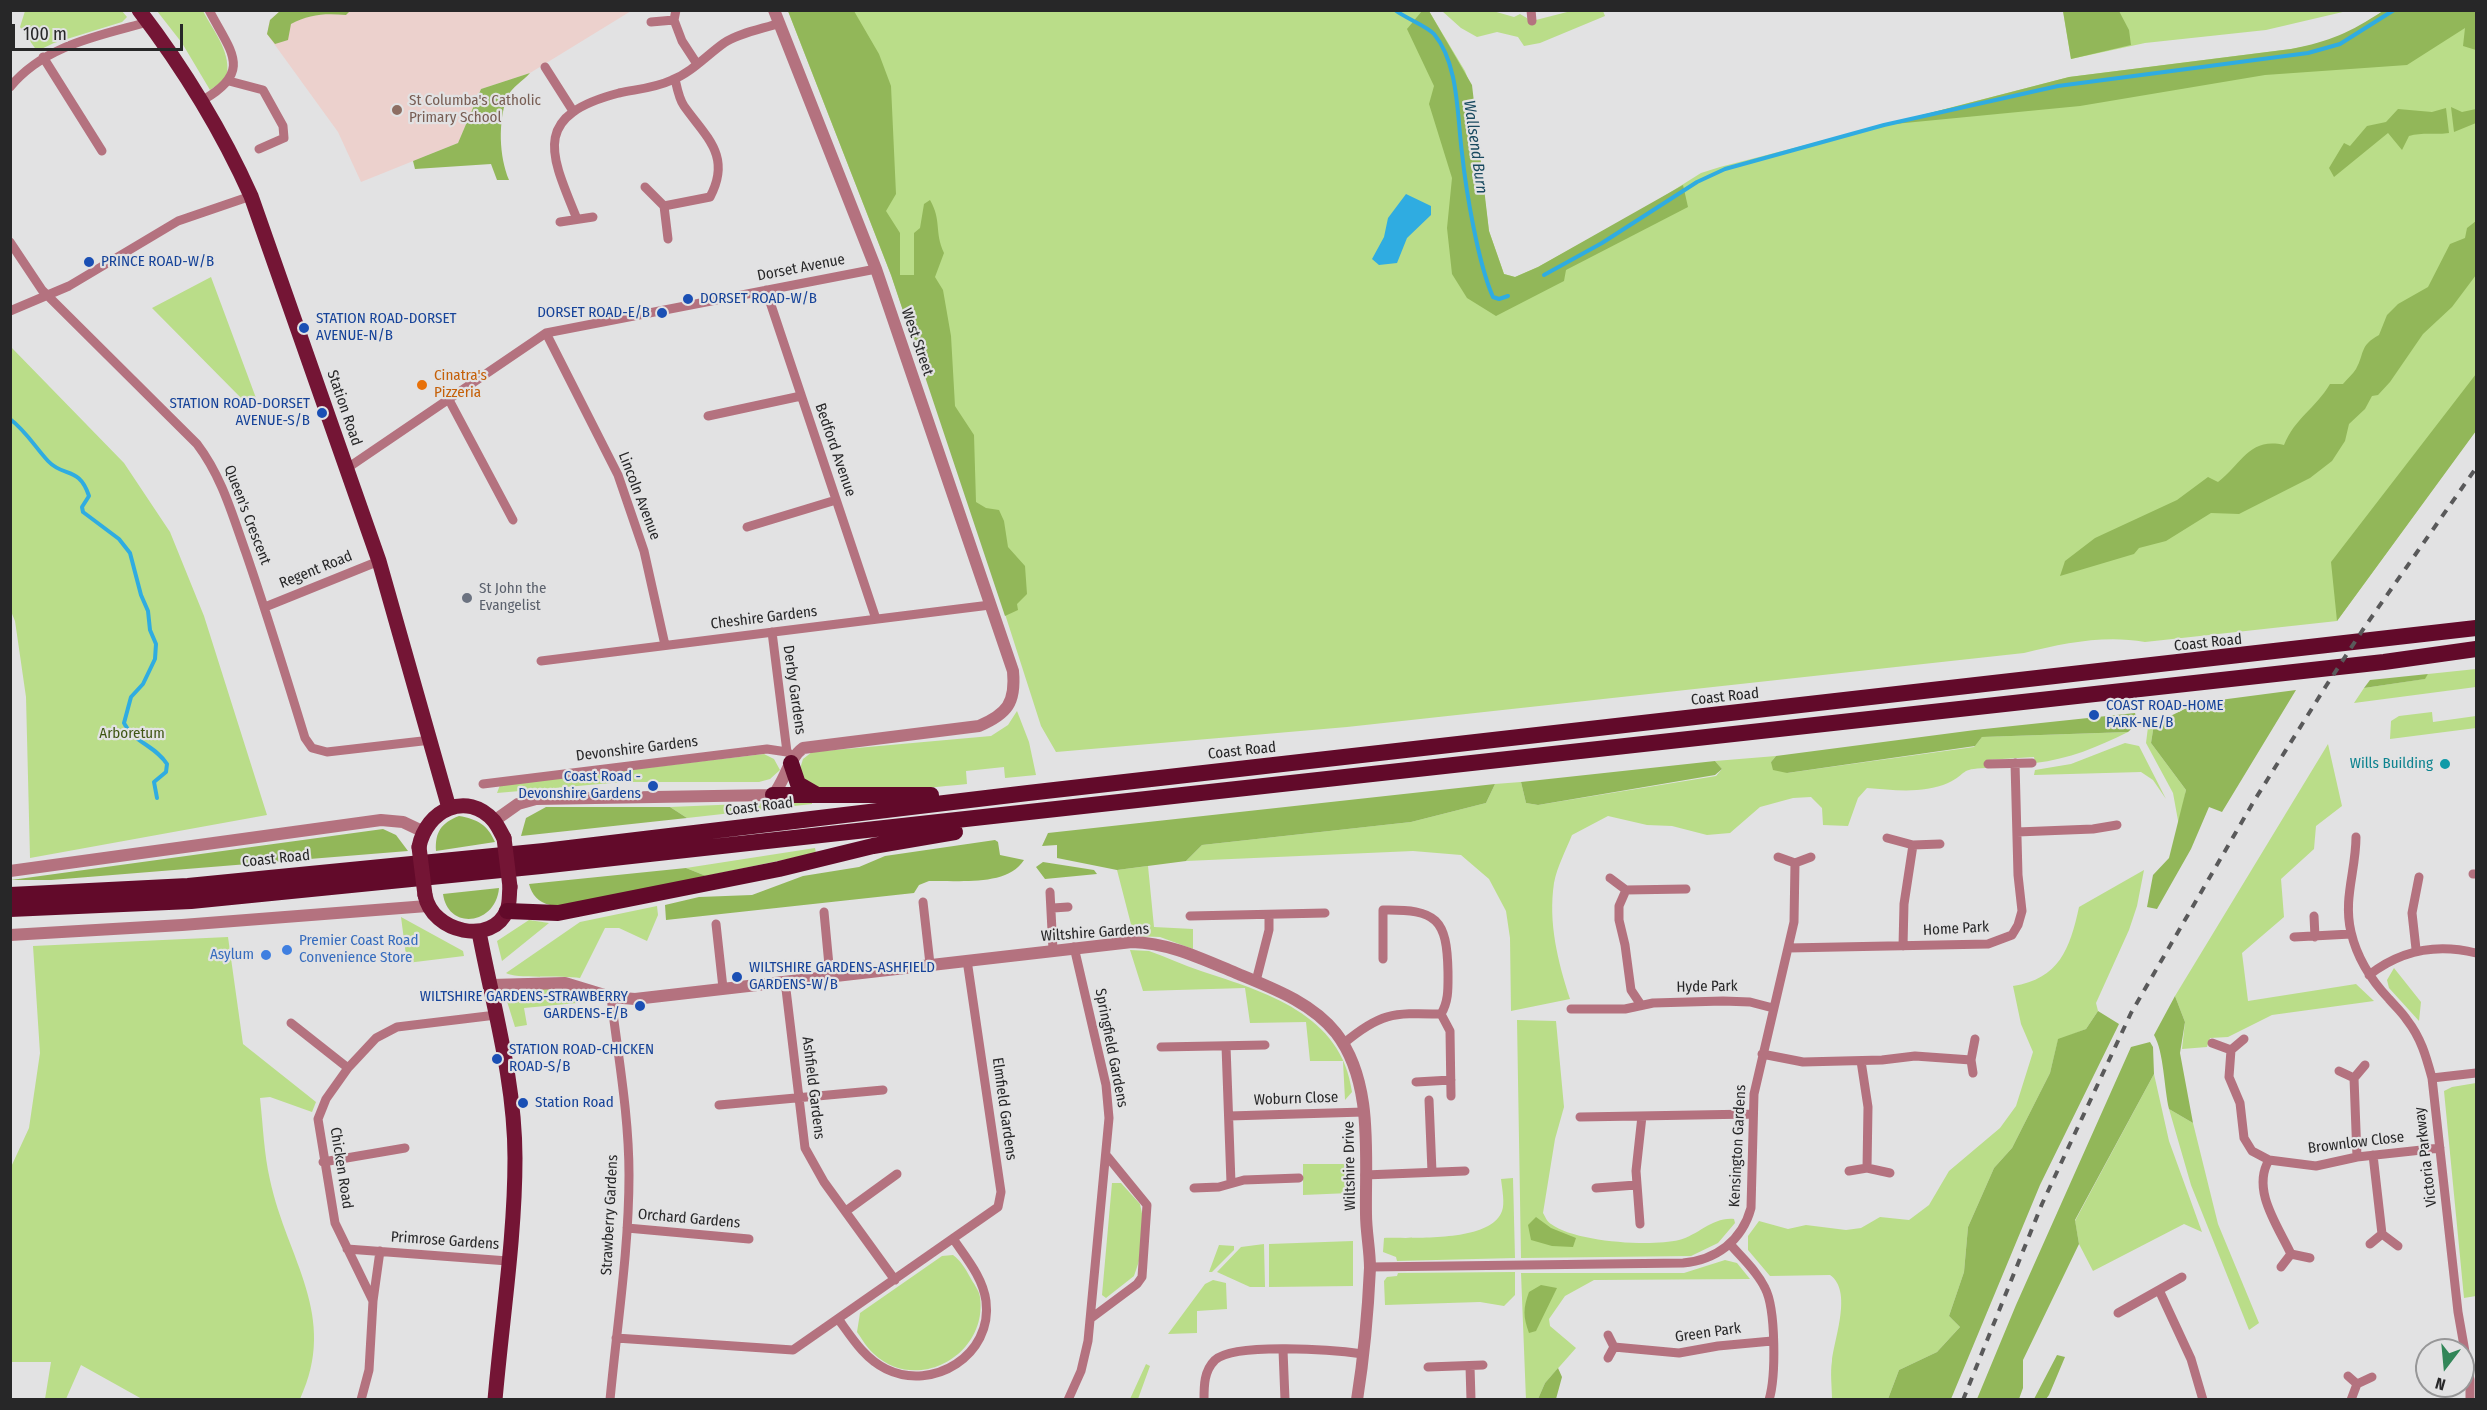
<!DOCTYPE html>
<style>
body{margin:0}
#map{position:relative;width:2487px;height:1410px;overflow:hidden;background:#e2e2e3;font-family:"Fira Sans Condensed",sans-serif}
canvas{display:block}
.frame{position:absolute;inset:0;border:12px solid #272728;pointer-events:none}
.north{position:absolute;left:2415px;top:1338px;width:60px;height:60px;box-sizing:border-box;background:#e2e2e3;border:2px solid #979798;border-radius:50%;rotate:196deg;font-size:16px;font-weight:700;line-height:24px;text-align:center;color:#272728}
.north::after{content:'';display:block;margin:auto;width:21px;height:27px;background:#328658;clip-path:polygon(50% 0,100% 100%,50% 72%,0 100%)}
.scale{position:absolute;left:12px;top:24px;width:171px;height:27px;box-sizing:border-box;border:3px solid #272728;border-top:0;padding-left:8px;font-size:18px;line-height:21px;white-space:nowrap;color:#272728;-webkit-text-stroke:4px #e2e2e3;paint-order:stroke}
</style>
<div id="map">
<canvas width="2487" height="1410"></canvas>
<div class="frame"></div>
<div class="north">N</div>
<div class="scale">100 m</div>
</div>
<script>
const ctx = document.querySelector('canvas').getContext('2d');
ctx.lineJoin = 'round';
function fillPath(path, color) {
  ctx.fillStyle = color;
  ctx.fill(path, 'evenodd');
}
function strokePath(path, color, width, dash) {
  ctx.strokeStyle = color;
  ctx.lineWidth = width;
  ctx.lineCap = dash ? 'butt' : 'round';
  ctx.setLineDash(dash || []);
  ctx.stroke(path);
}
function write(font, color, halo, rows, align = 'center') {
  ctx.font = font + ' "Fira Sans Condensed",sans-serif';
  ctx.lineWidth = 4.5;
  ctx.setLineDash([]);
  ctx.textBaseline = 'middle';
  ctx.strokeStyle = halo;
  ctx.fillStyle = color;
  for (const [text, x, y, turn = 0] of rows) {
    ctx.save();
    ctx.translate(x, y);
    ctx.rotate((+turn || 0) * Math.PI / 180);
    ctx.textAlign = isNaN(turn) ? turn : align;
    if (halo) ctx.strokeText(text, 0, 0);
    ctx.fillText(text, 0, 0);
    ctx.restore();
  }
}
const education = new Path2D(`
 M280 11H631L530 73 481 89 458 143 361 182 338 132 267 34 270 20Z`);
const green = new Path2D(`
 M25 11H122L127 17 122 22 54 43 37 51 20 27Z
 M157 11H203C214 32 233 54 226 79L210 90 182 43Z
 M788 11H1429L1465 71 1470 84 1489 231 1504 274 1515 277 1538 267 1650 205 1701 173 1720 167 2069 77 2291 49 2324 43 2347 34 2383 11H2476V430L2337 621 2145 642C2104 635 2065 643 2024 653L1347 727 1056 752 1041 726 978 530 891 275Z
 M1442 11H1493L1514 17 1520 14 1532 21 1571 11H1603L1605 16 1540 43 1524 46 1518 37 1497 32 1477 37 1461 28Z
 M2063 11H2347L2266 30 2145 43 2071 59Z
 M211 277 256 398 245 402 152 308Z
 M11 347 124 463 170 532 204 616 267 815 30 858 26 697 15 621 10 609Z
 M2476 669V687L2354 703 2364 688 2424 679 2428 674Z
 M1017 711 1029 742 1036 775 1005 778 1004 767 966 771 967 784C934 787 833 799 808 786 804 784 801 778 798 775L803 759 812 752 991 736 1008 725Z
 M2432 712 2433 722 2476 716V728L2390 739 2391 721 2399 716Z
 M2154 724 2151 743 2186 790 2179 826 2173 793 2146 743 2148 727Z
 M2128 732C2098 747 2069 759 2035 763L2034 757 1986 760V768C1958 769 1969 773 1948 783 1923 794 1893 790 1867 788L1858 798 1848 826 1823 825 1822 808 1811 797 1793 798 1760 807 1730 833 1707 835 1672 826 1647 825 1608 816 1572 835C1566 850 1557 867 1554 883 1548 923 1558 962 1570 999L1511 1011 1510 938 1506 911 1489 879 1461 855 1413 851 1186 861 1202 845 1411 822 1486 803 1495 784 1521 782 1526 803 1538 805 1716 776 1722 769 1715 761 1776 756 1771 762 1787 773 1974 747 1982 737Z
 M2125 743 2139 746 2166 799 2153 780 2141 772 2034 775 2035 770 2071 764Z
 M2328 744 2342 806 2316 826 2314 849 2281 879 2284 917 2242 953 2248 1001 2356 984 2374 1001 2272 1015 2228 1037 2210 1038 2207 1047 2182 1049 2185 1022 2175 996Z
 M764 754 774 759 780 770 770 779 759 782H623L497 793 500 785Z
 M776 799 812 801V804L687 818 670 807 766 803Z
 M815 848 816 853 706 876 686 868Z
 M1148 866 1154 927 1193 929V949L1160 937 1134 936 1117 870Z
 M2144 870 2137 906 2129 930 2096 1003 2098 1011 2086 1029 2058 1040 2050 1073 2012 1148 1994 1168 1968 1227 1964 1272 1949 1316 1960 1327 1937 1352 1899 1370 1888 1399H1832C1832 1387 1830 1373 1832 1361 1834 1339 1853 1291 1830 1275L1770 1276 1748 1250V1236L1759 1221 1788 1229 1806 1225 1846 1230 1861 1228 1880 1217 1909 1220 1929 1205 1949 1171 2000 1128 2016 1106 2033 1052 2021 1024 2013 986C2059 979 2070 949 2079 907Z
 M657 906 658 915 647 941 619 928H605L580 978C562 975 515 979 506 973L580 922Z
 M401 917 463 951 464 956 407 963Z
 M529 920 549 923 502 961 497 941Z
 M228 937 243 1044 316 1102 312 1112 270 1097 260 1098C263 1125 264 1154 270 1180 287 1259 339 1316 300 1399H142L81 1365 66 1399H45L51 1362H10L11 1167 29 1128 40 1053 33 946Z
 M1130 950 1149 951C1166 957 1183 965 1201 971 1265 992 1342 1014 1352 1092L1345 1100 1343 1061H1310L1306 1022 1250 1023 1245 988 1143 991Z
 M2394 968 2421 1002 2419 1021 2389 988 2387 980Z
 M558 987 576 990 598 1001 524 1008 527 1025 515 1027 505 995 506 992Z
 M1517 1020 1556 1021 1564 1107 1555 1139 1543 1213C1545 1216 1547 1222 1551 1224 1575 1242 1650 1247 1679 1240 1699 1235 1712 1217 1734 1219L1735 1223 1718 1243 1691 1256 1521 1258Z
 M2154 1074 2169 1141 2202 1232 2184 1224 2093 1271 2079 1244 2075 1221Z
 M2476 1083V1296L2464 1298 2444 1091 2452 1087Z
 M2169 1109 2193 1123 2218 1224 2259 1323 2249 1330 2191 1185Z
 M1303 1164H1349L1350 1193 1303 1195Z
 M1513 1178 1515 1258 1397 1261 1396 1257 1383 1252 1384 1238C1411 1237 1491 1243 1502 1211 1505 1203 1502 1188 1501 1179Z
 M1112 1183H1121L1140 1204 1143 1218 1139 1261 1134 1276 1106 1298 1102 1295Z
 M1353 1241V1286L1269 1287V1244Z
 M1264 1244 1265 1287H1250L1217 1272 1241 1247Z
 M1219 1245 1234 1246V1250L1212 1272H1209Z
 M953 1255C961 1261 965 1268 970 1277 973 1283 979 1290 980 1297 988 1355 917 1394 874 1354 867 1348 862 1339 857 1332L860 1313 942 1256Z
 M1725 1260 1737 1263 1750 1279 1594 1280 1565 1296 1549 1319 1550 1326 1576 1348 1545 1383 1538 1399 1526 1400 1521 1273H1684Z
 M1515 1272V1295L1504 1306 1480 1302 1385 1305 1384 1281 1387 1277 1397 1276 1398 1273Z
 M1213 1280 1226 1283 1227 1309 1197 1311V1333L1168 1334 1205 1284Z
 M1146 1364 1150 1366 1138 1399H1130Z`);
const forest = new Path2D(`
 M280 11V10L350 11 346 15C326 13 309 14 291 24L288 40 275 44 267 34 270 20Z
 M788 11H854L879 54 891 86 896 194 886 211 900 233V275H914V233L920 228 924 204 930 200C942 221 934 231 944 253L935 277 943 290 951 336 955 406 974 435 976 502 986 508 999 510 1004 521 1008 547 1025 566 1027 594 1017 604 1018 610 1005 616 891 275Z
 M1422 11H1429L1472 85 1489 231 1504 274 1515 277 1538 267 1683 185 1688 207 1566 270 1564 281 1496 316 1467 298 1452 274 1447 228 1452 178 1429 104 1434 86 1407 29Z
 M2063 11H2119L2129 30 2131 45 2071 59Z
 M2383 11H2476V50L2463 46 2465 28 2407 65 2265 75 2080 106 1884 125 2069 77 2291 49C2331 41 2349 33 2383 11Z
 M530 73C524 80 511 88 507 97 498 122 499 156 509 180H497L491 164 415 169 413 161 458 143 481 89Z
 M2451 107 2462 112 2476 109V123L2454 132Z
 M2446 108 2449 133C2435 135 2422 132 2409 136L2402 150 2388 133 2334 177 2329 168 2344 143 2350 146 2367 126 2386 122 2398 109 2432 112Z
 M2476 221V275L2452 307 2423 334 2390 382 2378 395 2372 396 2365 409 2349 424 2345 441 2332 461 2310 478 2239 514 2211 513 2166 541 2139 548 2134 554 2060 576 2065 561 2095 538 2177 500 2208 477 2218 482C2242 464 2249 437 2284 445 2295 418 2315 409 2330 384H2343C2347 379 2353 374 2356 369 2365 353 2359 346 2379 335L2387 315 2398 304 2428 287 2450 244 2465 238 2467 228Z
 M2476 374V431L2337 621 2331 562Z
 M2428 674 2425 679 2364 688 2370 680Z
 M2296 690 2222 812 2209 807 2191 849 2157 909 2147 907 2153 875 2169 858 2186 790 2151 743 2154 724 2197 703Z
 M2135 713 2138 723 2128 732 1982 737 1975 746 1787 773 1773 770 1771 762 1776 756 1975 730Z
 M1715 761 1722 769 1715 775 1538 805 1526 803 1521 782Z
 M1495 784 1486 803 1411 822 1202 845 1186 861 1117 870 1057 858V845L1042 846 1048 833Z
 M546 807H670L687 818 521 836 526 818Z
 M459 816C477 819 488 825 495 842L436 851C435 832 441 823 459 816Z
 M383 829 396 835 408 851 51 880H11Z
 M995 840 998 842 1000 855 1024 860C1007 887 958 880 929 881L919 885 914 893 666 920 665 905 699 897 752 895 803 876 859 867 885 856Z
 M1043 862 1094 870 1097 874 1045 879 1036 867Z
 M686 868 706 876C675 883 575 911 550 905 538 902 532 895 529 884Z
 M499 888C496 925 448 931 443 894Z
 M2175 996 2185 1022 2180 1053 2193 1123 2169 1109C2164 1088 2164 1052 2154 1035Z
 M2098 1011 2119 1024 2040 1185 1951 1399H1888L1899 1370 1937 1352 1960 1327 1949 1316 1964 1272 1968 1227 1994 1168 2012 1148 2050 1073 2058 1039 2086 1029Z
 M2150 1042 2153 1047 2154 1074 2075 1220 2079 1244 2023 1360V1388L2019 1399H1977L2016 1305 2131 1047Z
 M1536 1217 1551 1228 1576 1238 1573 1247 1552 1246 1531 1240 1528 1225Z
 M1541 1285 1557 1288 1536 1331 1529 1333C1523 1317 1523 1308 1529 1292Z
 M2057 1355 2065 1357 2049 1395 2046 1399H2034Z
 M1558 1368 1562 1377 1556 1399H1538L1545 1383Z`);
const water = new Path2D(`
 M1406 194 1431 206V215L1407 238 1397 263 1379 265 1372 259 1384 237 1388 218Z`);
const stream = new Path2D(`
 M1395 10C1405 18 1427 26 1434 34 1459 64 1457 116 1462 153 1466 191 1478 263 1493 297L1499 299 1508 296
 M1544 275 1602 243 1697 182 1725 169 1884 125 2058 86 2308 53 2340 44 2394 10
 M10 419C26 431 35 447 48 461 64 478 79 466 89 496L82 507 83 512 119 539 130 553 141 595 148 611 150 630 156 644 155 659 143 684 131 697 124 723C133 742 156 746 167 764L166 772 154 782 157 798`);
const minor = new Path2D(`
 M1531 10 1532 21
 M674 20 682 41 697 64
 M651 22 674 20 676 10
 M43 57 102 151
 M545 67 573 111
 M229 81 263 90 283 126 284 138 259 149
 M10 87C45 45 98 36 148 22
 M203 100C254 71 230 51 209 10
 M645 187 664 206 668 239
 M664 206 710 197C732 156 706 137 684 106 679 99 677 88 675 79
 M577 219C550 153 531 116 619 93 638 89 655 88 672 80 692 72 707 55 724 43 739 33 762 29 780 23
 M560 222 593 217
 M10 242 42 290 197 444C222 477 232 514 246 553 267 614 286 676 305 738L312 748 327 752 431 740
 M766 290 876 619
 M10 311 69 286 178 221 251 196
 M546 333 618 475 644 551 665 645
 M448 398 513 520
 M708 416 801 396
 M346 469 546 333 876 269
 M747 527 836 500
 M265 607 379 561
 M772 632 787 752
 M541 661 990 605
 M1988 764 2032 763
 M483 784 767 749 787 752 794 757
 M2017 832 2093 829 2117 825
 M2356 837C2356 870 2343 899 2351 932 2357 958 2371 980 2389 999 2395 1006 2402 1012 2407 1020 2421 1038 2426 1056 2432 1078L2458 1312 2470 1380V1400
 M1887 838 1913 845 1940 844
 M1778 857 1795 863 1811 857
 M2473 874H2476
 M1610 878 1626 890 1686 889
 M1626 890 1619 906V920L1625 945 1631 990 1641 1005
 M1050 892 1053 950
 M923 902 930 964
 M1053 908 1068 907
 M824 912 830 976
 M1190 916 1325 913
 M2314 916 2315 937
 M716 924 723 988
 M2294 937 2351 934
 M1903 946 1904 904 1913 845
 M1788 948 1988 944 2012 935 2018 925 2022 911 2018 875 2015 763
 M2416 949 2412 913 2419 877
 M1383 959V910C1437 909 1447 919 1448 972 1448 987 1449 1001 1441 1014
 M2369 975C2401 950 2436 943 2476 953
 M785 981 805 1148 824 1182 895 1280
 M1256 981 1269 930V915
 M1571 1009H1625L1653 1003 1723 1001 1750 1002 1773 1008
 M291 1023 348 1068
 M2212 1043 2231 1050 2244 1039
 M1343 1044C1381 1012 1393 1013 1441 1014L1450 1031 1451 1096
 M1226 1046 1231 1183
 M1161 1047 1265 1045
 M2231 1050 2229 1077 2240 1103 2244 1138 2252 1151 2269 1160
 M1762 1054 1803 1062 1882 1060 1915 1056 1971 1060
 M1861 1061 1868 1107 1867 1168
 M2339 1071 2354 1078 2365 1065
 M1973 1073 1971 1060 1975 1039
 M2354 1078 2357 1157
 M2432 1078 2476 1073
 M1416 1082 1451 1080
 M1429 1100 1432 1172
 M719 1105 883 1090
 M1229 1116 1364 1112
 M1580 1117 1752 1114
 M2373 1155 2382 1234
 M323 1162 405 1148
 M1849 1171 1867 1168 1890 1173
 M1365 1175 1465 1171
 M1194 1188 1219 1187 1244 1180 1299 1178
 M1596 1188 1636 1185
 M846 1211 897 1174
 M1640 1224 1636 1171 1642 1116
 M627 1228 749 1239
 M1730 1244C1742 1258 1757 1271 1765 1288 1776 1309 1776 1377 1769 1400
 M2370 1244 2382 1234 2398 1246
 M347 1249 508 1261
 M2291 1254C2278 1226 2251 1190 2269 1160L2316 1166 2357 1157 2440 1148
 M1370 1267 1683 1263C1716 1260 1742 1241 1751 1208L1754 1094 1794 922 1795 863
 M2281 1267 2291 1254 2310 1258
 M2159 1290 2191 1359 2203 1400
 M373 1301 380 1251
 M2118 1313 2182 1277
 M1090 1319 1137 1284 1142 1277 1147 1205 1107 1156
 M839 1320C852 1338 865 1359 886 1369 933 1392 993 1355 986 1301 983 1278 967 1259 954 1240
 M1608 1335 1614 1347 1608 1358
 M616 1338 793 1350 998 1207 1001 1192 967 960
 M1614 1347 1679 1353 1718 1346 1772 1341
 M1283 1350 1285 1400
 M1470 1366 1471 1400
 M1428 1367 1483 1365
 M2348 1376 2357 1384 2372 1377
 M361 1400 369 1370 373 1301 335 1223 318 1119 326 1099 348 1068 376 1038 397 1027 496 1015
 M610 1400C617 1325 629 1250 629 1175 629 1115 618 1056 611 997
 M1068 1400 1081 1371 1088 1341 1109 1118 1106 1085 1074 947
 M1204 1400C1204 1385 1204 1371 1215 1360 1235 1342 1335 1350 1363 1354
 M2351 1400 2357 1384`);
const tertiary = new Path2D(`
 M494 821 518 804 536 799 773 795C785 781 788 759 803 748L979 726C1007 714 1016 703 1013 671L876 269 774 10
 M10 871 381 820 403 822 422 831
 M10 935 182 925 427 906
 M491 985 565 983 611 997 635 999 1132 942C1170 943 1202 959 1236 973 1272 988 1311 1002 1336 1033 1374 1082 1365 1156 1366 1214 1366 1232 1370 1250 1370 1268 1368 1312 1364 1356 1357 1400`);
const primary = new Path2D(`
 M139 10C184 69 221 129 251 196L379 561 449 808
 M419 847C426 810 467 790 494 821 498 826 501 833 504 838
 M425 895C432 933 493 946 507 910 510 904 509 894 510 887
 M479 932C493 1006 515 1081 515 1158 515 1238 502 1319 495 1400`);
const trunk = new Path2D(`
 M791 763 798 784 817 795
 M773 795H931
 M10 895 188 886 544 851 1028 793 2476 628
 M10 909 191 901 541 866 2384 662 2476 649
 M507 911 558 913 779 869 873 846 955 832`);
const rail = new Path2D(`
 M1963 1400 2042 1204 2131 1013 2254 801 2326 686 2366 625 2476 468`);
const primaryBridge = new Path2D(`
 M504 838 510 887
 M419 847 425 895`);
const markers = [
 [397,110,6,"#8d6e63"],
 [89,262,6,"#1a4fb4"],
 [688,299,6,"#1a4fb4"],
 [662,313,6,"#1a4fb4"],
 [304,328,6,"#1a4fb4"],
 [422,385,6,"#e8710a"],
 [322,413,6,"#1a4fb4"],
 [467,598,6,"#6b7280"],
 [2094,715,6,"#1a4fb4"],
 [2445,764,6,"#0f9aa8"],
 [653,786,6,"#1a4fb4"],
 [287,950,6,"#3f7fe0"],
 [266,955,6,"#3f7fe0"],
 [737,977,6,"#1a4fb4"],
 [640,1006,6,"#1a4fb4"],
 [497,1059,6,"#1a4fb4"],
 [523,1103,6,"#1a4fb4"]
];
const educationNames = [
 ["St Columba's Catholic",409,101],
 ["Primary School",409,118]
];
const transitNames = [
 ["PRINCE ROAD-W/B",101,262],
 ["DORSET ROAD-W/B",700,299],
 ["DORSET ROAD-E/B",650,313,"right"],
 ["STATION ROAD-DORSET",316,319],
 ["AVENUE-N/B",316,336],
 ["STATION ROAD-DORSET",310,404,"right"],
 ["AVENUE-S/B",310,421,"right"],
 ["COAST ROAD-HOME",2106,706],
 ["PARK-NE/B",2106,723],
 ["Coast Road -",641,777,"right"],
 ["Devonshire Gardens",641,794,"right"],
 ["WILTSHIRE GARDENS-ASHFIELD",749,968],
 ["GARDENS-W/B",749,985],
 ["WILTSHIRE GARDENS-STRAWBERRY",628,997,"right"],
 ["GARDENS-E/B",628,1014,"right"],
 ["STATION ROAD-CHICKEN",509,1050],
 ["ROAD-S/B",509,1067],
 ["Station Road",535,1103]
];
const streetNames = [
 ["Dorset Avenue",801,268,-11],
 ["West Street",917,342,71],
 ["Station Road",344,408,71],
 ["Bedford Avenue",835,450,71],
 ["Lincoln Avenue",639,496,69],
 ["Queen's Crescent",247,515,69],
 ["Regent Road",316,570,-22],
 ["Cheshire Gardens",764,618,-7],
 ["Coast Road",2208,643,-6],
 ["Derby Gardens",794,690,82],
 ["Coast Road",1725,697,-6],
 ["Devonshire Gardens",637,749,-7],
 ["Coast Road",1242,751,-6],
 ["Coast Road",759,807,-7],
 ["Coast Road",276,859,-6],
 ["Home Park",1956,929,-3],
 ["Wiltshire Gardens",1095,933,-4],
 ["Hyde Park",1707,987,-1],
 ["Springfield Gardens",1111,1048,79],
 ["Ashfield Gardens",813,1088,83],
 ["Woburn Close",1296,1099,-2],
 ["Elmfield Gardens",1004,1109,82],
 ["Brownlow Close",2356,1143,-7],
 ["Kensington Gardens",1738,1146,-87],
 ["Victoria Parkway",2426,1157,-97],
 ["Wiltshire Drive",1350,1166,-91],
 ["Chicken Road",341,1168,81],
 ["Strawberry Gardens",610,1215,-87],
 ["Orchard Gardens",689,1219,5],
 ["Primrose Gardens",445,1241,4],
 ["Green Park",1708,1333,-8]
];
const foodNames = [
 ["Cinatra's",434,376],
 ["Pizzeria",434,393]
];
const worshipNames = [
 ["St John the",479,589],
 ["Evangelist",479,606]
];
const parkNames = [
 ["Arboretum",132,734]
];
const cultureNames = [
 ["Wills Building",2433,764]
];
const shopNames = [
 ["Premier Coast Road",299,941],
 ["Convenience Store",299,958],
 ["Asylum",254,955,"right"]
];
const waterNames = [
 ["Wallsend Burn",1475,147,82]
];
fillPath(education, '#ecd1cd');
fillPath(green, '#badd89');
fillPath(forest, '#92b759');
fillPath(water, '#2face1');
strokePath(stream, '#2face1', 4);
strokePath(minor, '#b4727f', 9);
strokePath(tertiary, '#b4727f', 12);
strokePath(primary, '#741535', 15);
strokePath(trunk, '#620a2a', 16);
strokePath(rail, '#59595a', 4, [8, 8]);
strokePath(primaryBridge, '#741535', 15);
for (const [x, y, r, color] of markers) {
  const dot = new Path2D();
  dot.arc(x, y, r, 0, 2 * Math.PI);
  ctx.fillStyle = color;
  ctx.fill(dot);
  strokePath(dot, '#e2e2e3', 2);
}
write('15px', '#785e54', '#e2e2e3', educationNames, 'left');
write('15px', '#164399', '#e2e2e3', transitNames, 'left');
write('15px', '#272728', '#e2e2e3', streetNames);
write('15px', '#c56008', '#e2e2e3', foodNames, 'left');
write('15px', '#5b616d', '#e2e2e3', worshipNames, 'left');
write('15px', '#3f5613', '#e2e2e3', parkNames);
write('15px', '#0d838f', '#e2e2e3', cultureNames, 'right');
write('15px', '#366cbe', '#e2e2e3', shopNames, 'left');
write('italic 16px', '#18495f', '#e2e2e3', waterNames);
</script>
